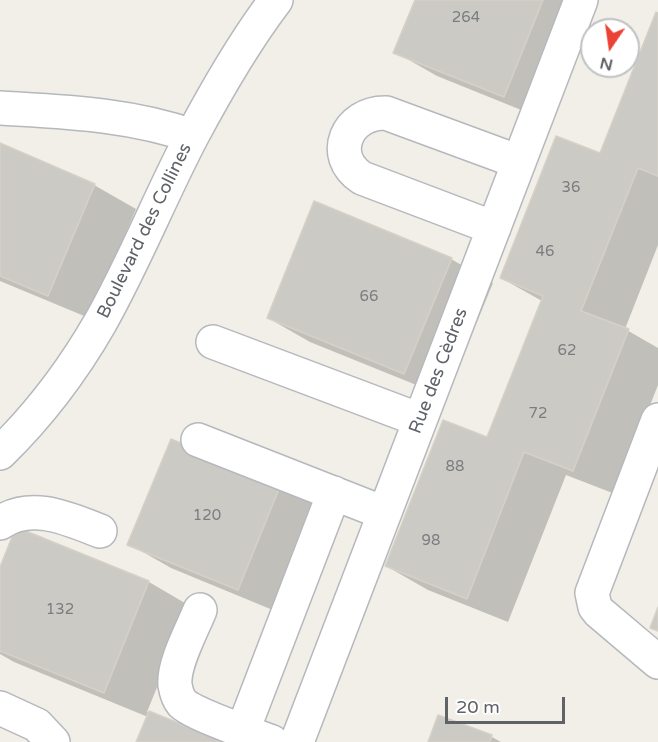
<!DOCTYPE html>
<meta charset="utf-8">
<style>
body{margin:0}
#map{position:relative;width:658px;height:742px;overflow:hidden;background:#f1efe8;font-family:"Varela Round",sans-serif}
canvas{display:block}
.north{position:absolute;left:580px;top:18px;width:60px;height:60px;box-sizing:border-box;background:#fff;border:2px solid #bfc1c3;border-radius:50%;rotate:193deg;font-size:16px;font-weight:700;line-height:24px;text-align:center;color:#5f6368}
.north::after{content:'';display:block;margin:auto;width:21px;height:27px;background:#ea4335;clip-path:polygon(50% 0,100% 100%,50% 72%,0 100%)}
.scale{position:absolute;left:445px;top:697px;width:120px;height:27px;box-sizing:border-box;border:3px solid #5f6368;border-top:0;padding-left:8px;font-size:18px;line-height:21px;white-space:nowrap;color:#5f6368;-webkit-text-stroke:4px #fff;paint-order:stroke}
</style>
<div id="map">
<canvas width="658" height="742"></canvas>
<div class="north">N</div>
<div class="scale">20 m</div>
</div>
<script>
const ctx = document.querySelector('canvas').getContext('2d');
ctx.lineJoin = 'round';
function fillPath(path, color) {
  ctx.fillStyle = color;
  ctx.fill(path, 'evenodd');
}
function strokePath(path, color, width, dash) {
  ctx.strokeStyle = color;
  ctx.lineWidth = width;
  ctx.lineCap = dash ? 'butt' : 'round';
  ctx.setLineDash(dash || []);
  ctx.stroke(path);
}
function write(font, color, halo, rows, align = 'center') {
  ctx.font = font + ' "Varela Round",sans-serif';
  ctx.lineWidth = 4.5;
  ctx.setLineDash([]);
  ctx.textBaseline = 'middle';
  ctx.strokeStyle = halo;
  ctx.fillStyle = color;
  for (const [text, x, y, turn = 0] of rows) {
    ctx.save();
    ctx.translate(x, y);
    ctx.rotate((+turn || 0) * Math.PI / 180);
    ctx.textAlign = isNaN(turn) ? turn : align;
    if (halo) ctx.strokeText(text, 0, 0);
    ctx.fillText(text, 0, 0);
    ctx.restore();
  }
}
const shadow = new Path2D(`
 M416 0H572L546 120 437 76 395 52Z
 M658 14V245L625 329 658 348V385L615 494 566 475 508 622 428 590 386 566 488 439 542 301 501 278 600 155Z
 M0 145 94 185 136 209 89 318 0 281Z
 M451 259 493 283 446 397 310 342 268 318Z
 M281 485 322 509 280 613 171 568 129 544Z
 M17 529 149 582 190 606 147 712 222 742H138L148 717 14 662 0 654V571Z
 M439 717 492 737 501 742H429Z`);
const building = new Path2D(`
 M415 0H543L504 97 393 53Z
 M656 12 658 13V176L638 168 581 311 629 329 573 471 524 452 467 599 385 566 443 420 487 437 543 296 500 278 556 136 600 153Z
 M0 143 95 184 48 296 0 276Z
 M314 201 452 258 404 374 267 318Z
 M171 439 281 484 238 590 127 545Z
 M16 527 149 581 104 693 0 651V567Z
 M658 607V631L650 628Z
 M149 711 225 742H136Z
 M438 715 492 735 490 742H428Z`);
const minor = new Path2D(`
 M0 108C65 112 130 114 192 136
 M494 228 362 178C328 156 347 112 386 113L519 162
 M213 342 420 420
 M658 420 592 593 595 607 599 612 658 662
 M198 440 384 513
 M0 453C39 415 73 370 100 323 134 263 160 197 192 136 217 89 244 42 276 0
 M0 523C31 501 69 519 100 531
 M200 610C192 630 173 664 175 685 176 691 178 698 182 703 193 714 254 735 272 742
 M0 708 37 725 53 742
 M243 730 334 493
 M297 742 581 0`);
const numberNames = [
 ["264",466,18],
 ["36",571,188],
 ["46",545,252],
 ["66",369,297],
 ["62",567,351],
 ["72",538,414],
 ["88",455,467],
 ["120",207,516],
 ["98",431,541],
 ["132",60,610]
];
const streetNames = [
 ["Boulevard des Collines",145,231,-64],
 ["Rue des Cèdres",439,371,-69]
];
fillPath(shadow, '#0003');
fillPath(building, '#cccac5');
strokePath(building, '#d6d1c6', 1.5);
strokePath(minor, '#b5b8bc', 36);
strokePath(minor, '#fff', 33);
write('15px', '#7a7d7f', null, numberNames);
write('18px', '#5f6368', '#fff', streetNames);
</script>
